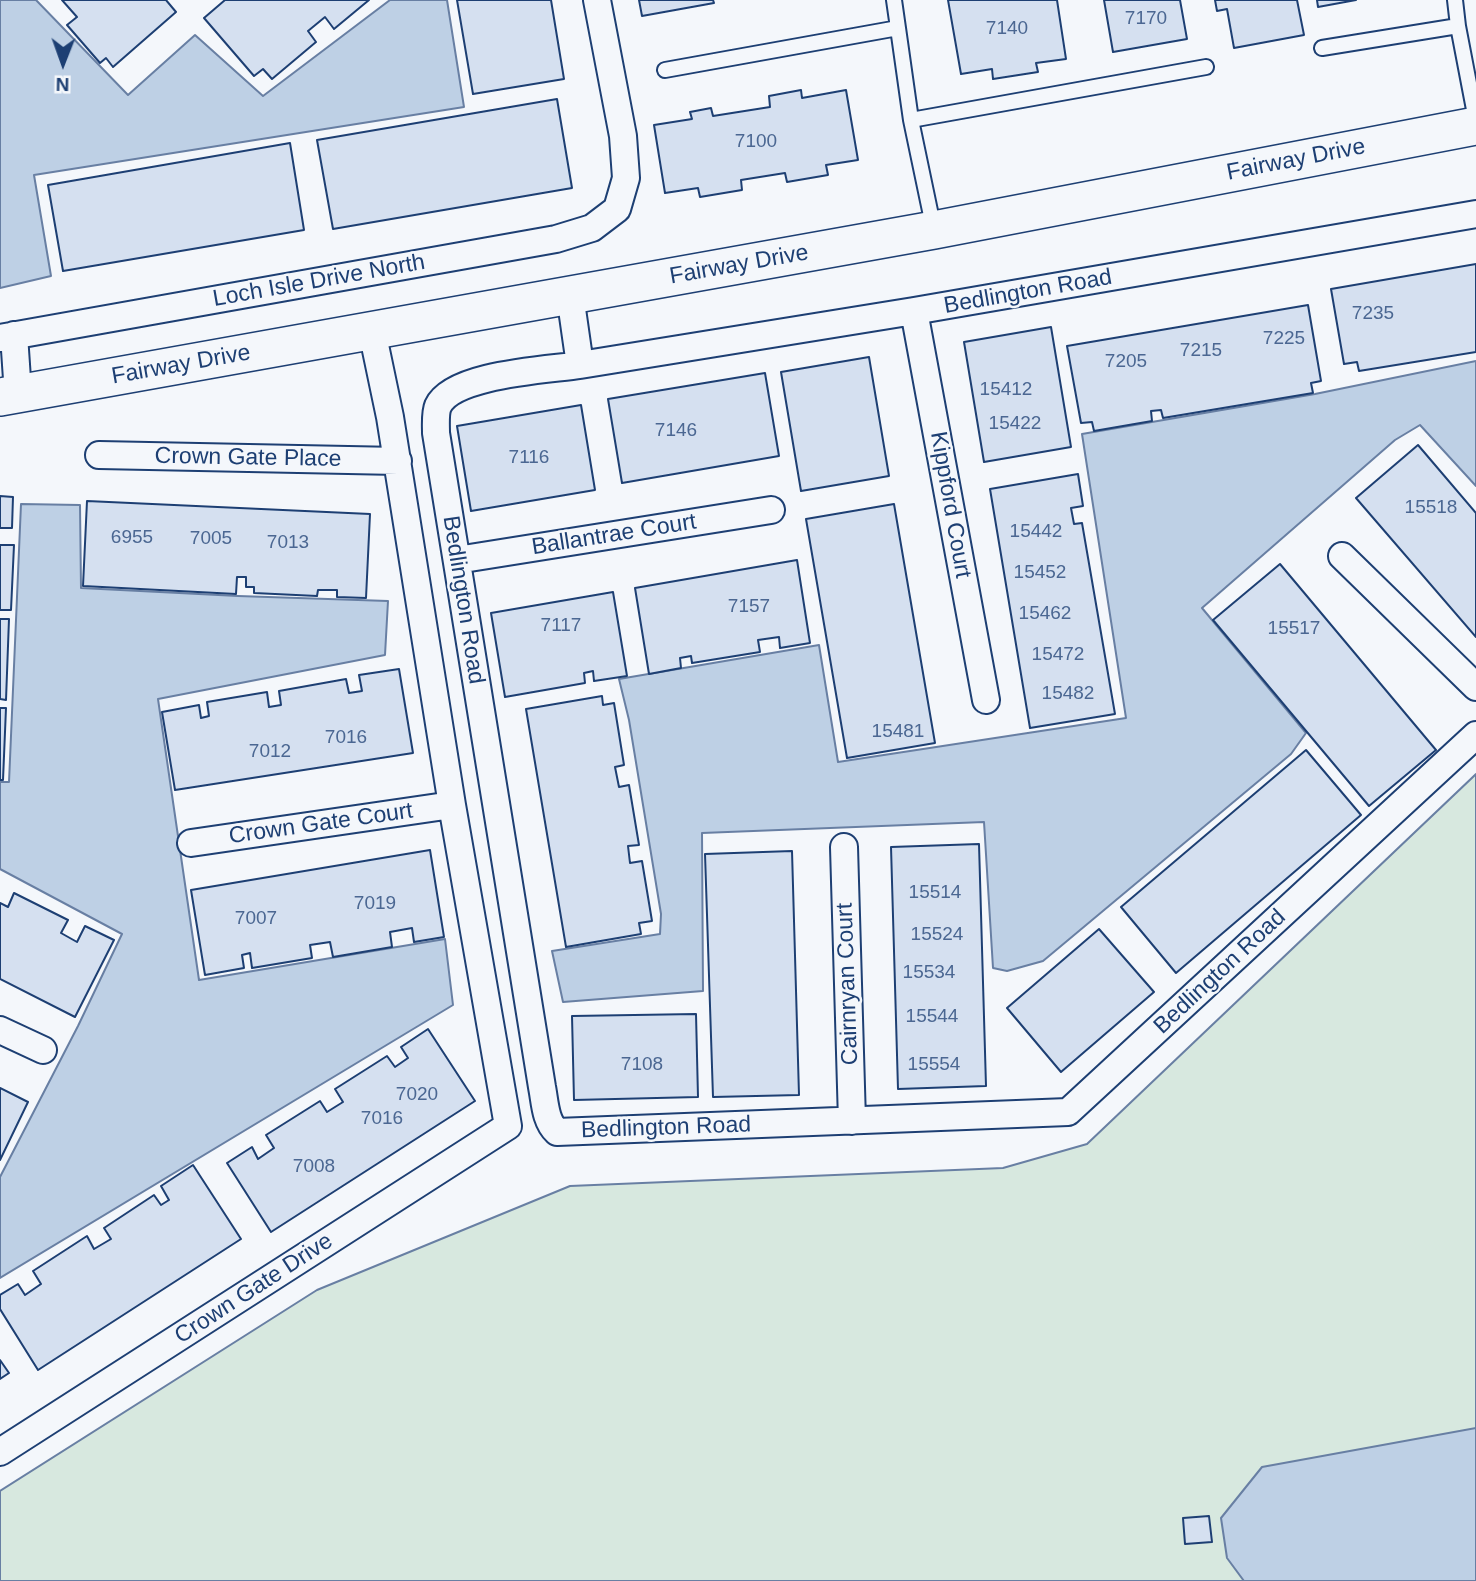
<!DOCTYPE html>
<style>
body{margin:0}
#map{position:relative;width:1476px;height:1581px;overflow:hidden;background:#f4f7fb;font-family:Helvetica,sans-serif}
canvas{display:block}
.north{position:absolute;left:28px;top:28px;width:70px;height:70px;-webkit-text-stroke:5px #f4f7fb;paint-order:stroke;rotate:181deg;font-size:19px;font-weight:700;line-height:28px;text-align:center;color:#1d3f73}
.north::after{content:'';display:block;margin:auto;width:24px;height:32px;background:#1d3f73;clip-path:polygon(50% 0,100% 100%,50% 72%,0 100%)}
</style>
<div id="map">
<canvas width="1476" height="1581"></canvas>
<div class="north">N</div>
</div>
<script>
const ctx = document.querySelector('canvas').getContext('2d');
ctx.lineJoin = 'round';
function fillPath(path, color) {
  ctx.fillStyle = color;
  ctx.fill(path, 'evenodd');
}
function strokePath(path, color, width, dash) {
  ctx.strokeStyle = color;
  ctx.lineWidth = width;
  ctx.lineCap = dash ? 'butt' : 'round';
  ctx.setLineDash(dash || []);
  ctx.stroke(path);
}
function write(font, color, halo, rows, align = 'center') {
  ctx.font = font + ' Helvetica,sans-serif';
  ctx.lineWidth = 5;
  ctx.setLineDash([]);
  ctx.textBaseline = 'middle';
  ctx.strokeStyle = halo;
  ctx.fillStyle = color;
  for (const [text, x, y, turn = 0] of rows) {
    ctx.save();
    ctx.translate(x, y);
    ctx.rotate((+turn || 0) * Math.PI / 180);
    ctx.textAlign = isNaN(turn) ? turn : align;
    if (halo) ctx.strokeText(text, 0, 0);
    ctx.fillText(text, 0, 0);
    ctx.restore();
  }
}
const green = new Path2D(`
 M1476 774V1581H0V1491L317 1290 570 1186 1003 1168 1087 1144Z`);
const water = new Path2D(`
 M0 0H36L128 95 195 35 263 96 390 0H447L464 107 34 175 51 276 0 288Z
 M1476 361V486L1420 425 1395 440 1202 608 1306 733 1291 754 1043 961 1007 971 993 968 984 822 702 833 703 991 563 1002 552 951 660 934 661 914 629 720 619 679 819 645 838 762 1126 718 1082 434 1315 394Z
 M21 504 80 505 81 588 238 596 388 601 385 655 158 699 199 980 445 939 453 1005 0 1278V1177L78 1026 122 934 0 869V782H9Z
 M1476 1428V1581H1244L1227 1558 1221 1518 1262 1467Z`);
const building = new Path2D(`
 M62 0H166L176 12 113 67 106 58 100 63 67 25 77 17Z
 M225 0H369L334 29 325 17 308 31 316 42 272 79 263 69 254 76 204 18Z
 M457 0H551L564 79 473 94Z
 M639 0H713L714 3 642 16Z
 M948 0H1057L1066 59 1036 63 1038 72 993 79 992 69 961 74Z
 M1104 0H1180L1187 39 1113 52Z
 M1215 0H1297L1304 35 1234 48 1227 9 1217 11Z
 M1317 0H1356L1318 7Z
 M801 90 802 98 846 90 858 160 826 165 828 175 787 182 785 173 741 180 742 190 700 197 698 188 665 193 654 125 692 119 690 112 711 108 713 116 770 107 769 96Z
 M557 99 572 188 333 229 317 140Z
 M290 143 304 230 63 271 48 185Z
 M1476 264V352L1359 371 1357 362 1344 364 1331 289Z
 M1308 305 1321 381 1311 383 1313 393 1163 418 1161 410 1151 411 1152 421 1094 431 1092 422 1081 423 1067 346Z
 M1051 327 1071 447 984 462 964 342Z
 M869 357 889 476 801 491 781 372Z
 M765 373 779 456 622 483 608 399Z
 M581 405 595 490 471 511 457 426Z
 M1418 445 1476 513V637L1356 498Z
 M1078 474 1083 506 1071 508 1074 524 1082 523 1115 714 1030 728 990 489Z
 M0 496 13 497 12 528H0Z
 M87 501 370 514 366 598 337 597V590H318L317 596 254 593V587H246V577H237L236 594 83 586Z
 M894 504 935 743 847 758 806 519Z
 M0 545H14L11 610H0Z
 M797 560 810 643 780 648 779 637 758 640 760 652 692 663 691 656 680 658 681 668 649 674 635 588Z
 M1280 564 1436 750 1369 806 1213 620Z
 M613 592 627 676 594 681 593 671 584 673 585 683 505 697 491 613Z
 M0 619H9L6 700 0 699Z
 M399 669 413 753 175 790 162 712 199 705 201 718 209 716 207 702 267 692 269 707 281 705 279 691 346 679 349 693 362 691 359 675Z
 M602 696 603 705 614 703 624 765 615 767 619 787 629 785 639 845 628 846 630 863 642 861 652 921 639 923 641 934 566 947 526 709Z
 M0 708H6L3 780H0Z
 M1306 750 1361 815 1176 973 1121 907Z
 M979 844 986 1086 898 1089 891 847Z
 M430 850 444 937 414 942 412 928 390 932 392 947 333 957 330 942 310 945 312 958 252 968 250 953 242 955 244 968 205 975 191 890Z
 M792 851 799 1095 713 1097 705 854Z
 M14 893 68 920 61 933 77 942 85 926 114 940 75 1017 0 979V903L8 907Z
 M1099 929 1154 992 1061 1072 1007 1008Z
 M696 1014 698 1097 574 1100 572 1016Z
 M428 1029 475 1101 271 1232 227 1163 252 1147 258 1159 274 1148 266 1135 320 1101 327 1112 343 1102 335 1089 387 1056 395 1067 408 1058 401 1047Z
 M0 1088 28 1102 0 1160Z
 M193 1165 241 1239 38 1370 0 1309V1295L18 1284 25 1295 41 1284 33 1271 87 1236 94 1249 111 1239 104 1228 154 1195 161 1205 169 1200 161 1186Z
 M0 1360 9 1373 0 1379Z
 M1209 1516 1212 1542 1185 1544 1183 1518Z`);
const lane = new Path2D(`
 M1455 0 1458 26
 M898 28 911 120 934 230
 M1322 48 1458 26 1476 120
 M665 70 898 28 894 0
 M911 120 1206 67`);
const street = new Path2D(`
 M570 295 580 365 914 311 1476 214
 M914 311 986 700
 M14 335 18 394
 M0 338 556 239 592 228 617 209 626 178 623 136 597 0
 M580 365C547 370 453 374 438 406 435 413 436 425 436 433L542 1087C545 1102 545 1121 557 1132L1068 1112 1476 735
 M99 455 398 461
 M1342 556 1476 687
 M457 560 771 510
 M191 843 452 805
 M844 847 852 1121
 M0 1030 43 1050
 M0 1452 508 1126 452 805 390 417 372 331`);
const secondary = new Path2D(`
 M0 397 934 230 1476 126`);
const numberNames = [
 ["7170",1146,19],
 ["7140",1007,29],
 ["7100",756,142],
 ["7235",1373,314],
 ["7225",1284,339],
 ["7215",1201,351],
 ["7205",1126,362],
 ["15412",1006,390],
 ["15422",1015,424],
 ["7146",676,431],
 ["7116",529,458],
 ["15518",1431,508],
 ["15442",1036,532],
 ["6955",132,538],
 ["7005",211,539],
 ["7013",288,543],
 ["15452",1040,573],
 ["7157",749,607],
 ["15462",1045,614],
 ["7117",561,626],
 ["15517",1294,629],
 ["15472",1058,655],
 ["15482",1068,694],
 ["15481",898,732],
 ["7016",346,738],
 ["7012",270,752],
 ["15514",935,893],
 ["7019",375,904],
 ["7007",256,919],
 ["15524",937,935],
 ["15534",929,973],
 ["15544",932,1017],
 ["7108",642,1065],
 ["15554",934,1065],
 ["7020",417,1095],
 ["7016",382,1119],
 ["7008",314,1167]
];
const streetNames = [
 ["Fairway Drive",1296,160,-11],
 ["Fairway Drive",739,265,-10],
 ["Loch Isle Drive North",319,281,-10],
 ["Bedlington Road",1028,292,-10],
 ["Fairway Drive",181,365,-10],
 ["Crown Gate Place",248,458,1],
 ["Kippford Court",950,505,80],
 ["Ballantrae Court",614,535,-9],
 ["Bedlington Road",463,600,81],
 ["Crown Gate Court",321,824,-8],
 ["Bedlington Road",1220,972,-43],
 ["Cairnryan Court",848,984,-92],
 ["Bedlington Road",666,1128,-2],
 ["Crown Gate Drive",254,1289,-33]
];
fillPath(green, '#d7e8df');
strokePath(green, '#687fa3', 2);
fillPath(water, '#bed0e5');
strokePath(water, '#687fa3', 2);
fillPath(building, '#d5e0f0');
strokePath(building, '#1d3f73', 2);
strokePath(lane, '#1d3f73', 18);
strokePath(street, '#1d3f73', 30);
strokePath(secondary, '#1d3f73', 40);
strokePath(lane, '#f4f7fb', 14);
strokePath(street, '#f4f7fb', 26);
strokePath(secondary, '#f4f7fb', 37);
write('19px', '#4b6792', null, numberNames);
write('23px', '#1d3f73', '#f4f7fb', streetNames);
</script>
